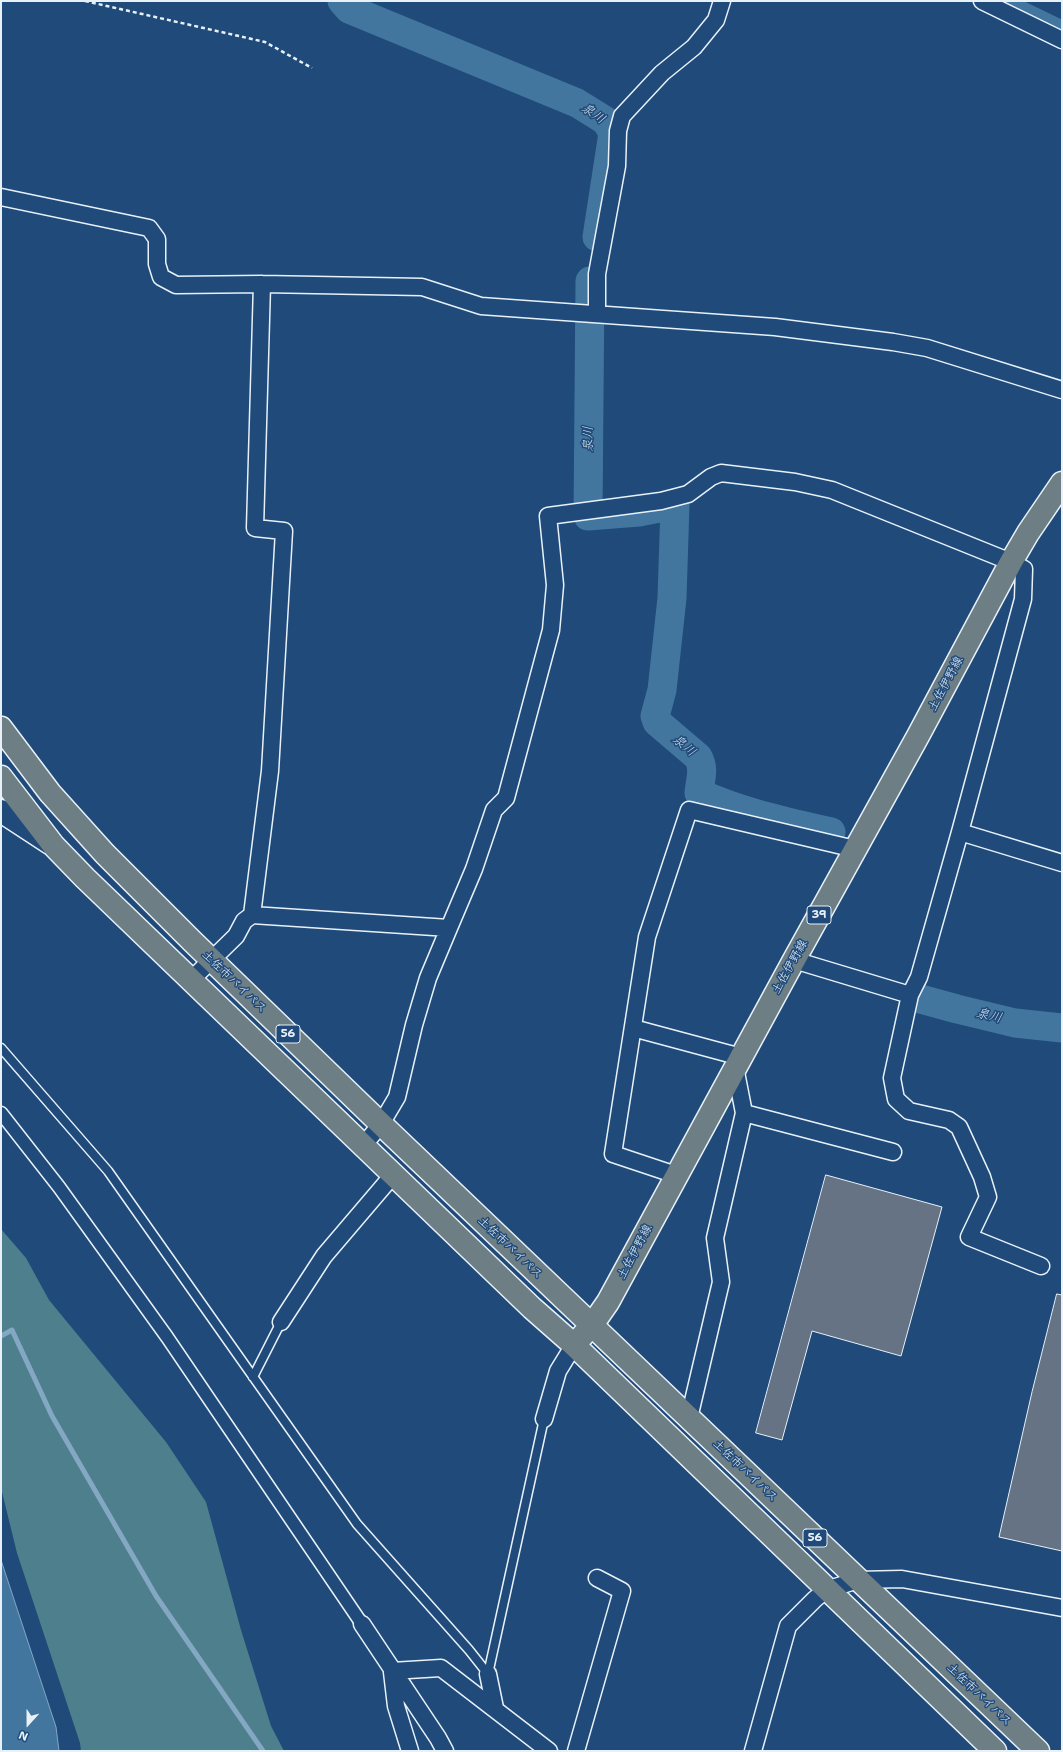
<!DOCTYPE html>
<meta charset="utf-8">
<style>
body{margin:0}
#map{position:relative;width:1063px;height:1752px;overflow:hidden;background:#1f4a7a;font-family:"Shantell Sans",sans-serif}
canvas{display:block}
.frame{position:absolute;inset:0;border:2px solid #e8f1f8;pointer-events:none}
.north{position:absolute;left:8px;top:1704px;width:40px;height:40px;-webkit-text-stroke:3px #1f4a7a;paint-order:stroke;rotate:201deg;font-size:11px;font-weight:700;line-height:16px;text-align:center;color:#e8f1f8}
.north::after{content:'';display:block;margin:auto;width:14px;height:18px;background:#e8f1f8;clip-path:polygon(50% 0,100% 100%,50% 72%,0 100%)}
</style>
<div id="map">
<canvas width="1063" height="1752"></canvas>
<div class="frame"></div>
<div class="north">N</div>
</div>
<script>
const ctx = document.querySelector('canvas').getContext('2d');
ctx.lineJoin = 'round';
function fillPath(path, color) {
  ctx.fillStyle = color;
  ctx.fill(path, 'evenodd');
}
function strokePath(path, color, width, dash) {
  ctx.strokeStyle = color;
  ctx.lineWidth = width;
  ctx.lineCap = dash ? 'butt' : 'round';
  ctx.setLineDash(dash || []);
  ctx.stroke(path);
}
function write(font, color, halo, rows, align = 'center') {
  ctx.font = font + ' "Shantell Sans","Klee One",sans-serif';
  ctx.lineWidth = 3;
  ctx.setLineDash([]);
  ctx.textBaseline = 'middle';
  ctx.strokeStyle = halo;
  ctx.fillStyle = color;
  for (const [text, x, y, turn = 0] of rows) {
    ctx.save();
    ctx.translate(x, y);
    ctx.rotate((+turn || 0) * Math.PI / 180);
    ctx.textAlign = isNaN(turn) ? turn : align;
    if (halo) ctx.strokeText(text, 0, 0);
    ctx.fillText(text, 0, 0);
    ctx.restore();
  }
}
const green = new Path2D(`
 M1 1229 26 1258 49 1300 166 1442 206 1502 241 1630 271 1726 284 1751H81L80 1743 17 1553 1 1488Z`);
const water = new Path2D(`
 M1 1560 56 1727 59 1751H1Z`);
const stream = new Path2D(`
 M1 1336 12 1330 52 1416 156 1596 263 1751`);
const canal = new Path2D(`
 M1004 1 1062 29`);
const river = new Path2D(`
 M342 1 349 9 577 103 606 121 613 133 597 237
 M590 281 588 516 639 512 675 505 672 598 662 690 655 716 657 722 698 757C705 769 700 780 699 793 740 812 787 822 831 832
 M917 998 957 1009 1015 1023 1062 1028`);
const building = new Path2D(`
 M826 1175 942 1207 901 1356 812 1331 782 1440 756 1433Z
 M1057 1294 1062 1295V1551L999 1537 1032 1392Z`);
const path = new Path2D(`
 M85 1 265 42 312 68`);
const service = new Path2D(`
 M1 1048 108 1171 357 1524 469 1650 488 1674
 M253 1377 281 1322
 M488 1674 544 1419`);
const pedestrian = new Path2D(`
 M1 1113 59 1187 167 1337 362 1624`);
const minor = new Path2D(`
 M982 1 1062 40
 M1 197 149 228 157 239V264L161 277 176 285 262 284 422 287 481 306 775 327 893 342 927 348 1062 390
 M597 313V274L617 166 618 131 622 116 662 73 694 47 716 20 722 1
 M960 832 1062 863
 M252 915 449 928 428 978 414 1025 397 1097 381 1124 363 1146
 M449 928 474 869 494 810 506 798 551 630 555 585 548 516 661 501 688 494 711 477 721 473 795 482 832 490 1011 562 1024 569 1023 599 960 832 919 977 910 995 892 1078 896 1099 909 1111 949 1120 959 1127 982 1177 988 1197 969 1237 1041 1266
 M794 960 910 995
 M191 980 236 936 244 921 252 915 270 771 284 531 255 528 262 284
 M633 1028 741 1057
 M744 1113 893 1152
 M676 1175 613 1154 647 937 689 810 855 849
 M281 1322 324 1256 393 1175
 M689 1418 721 1282 715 1238 744 1113 735 1067
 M544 1419 558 1371 574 1345
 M362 1624 438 1738 445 1751
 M392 1671 441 1668 549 1751
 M392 1672 396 1706 410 1751
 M488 1674 495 1708
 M576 1751 622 1591 597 1578
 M753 1751 788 1626 815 1599 826 1590 858 1580 902 1579 1062 1608`);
const secondary = new Path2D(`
 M1 811 50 843`);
const primary = new Path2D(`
 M574 1345 592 1325 608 1302 794 960 918 736 1011 562 1028 533 1062 483`);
const trunk = new Path2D(`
 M1 728 50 793 105 854 192 941 381 1124 1038 1751
 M1 777 54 846 85 878 532 1308 574 1345 995 1751`);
const shields = [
 [819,915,24],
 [288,1034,24],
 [815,1538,24]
];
const shieldNames = [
 ["39",819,915],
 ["56",288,1034],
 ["56",815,1538]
];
const streetNames = [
 ["土佐伊野線",946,684,-62],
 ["土佐伊野線",790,967,-61],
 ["土佐市バイパス",234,982,44],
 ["土佐市バイパス",510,1248,44],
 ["土佐伊野線",635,1252,-62],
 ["土佐市バイパス",745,1471,44],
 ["土佐市バイパス",979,1695,44]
];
const waterNames = [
 ["泉川",593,114,35],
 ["泉川",589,439,-90],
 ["泉川",684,746,40],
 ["泉川",989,1016,14]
];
fillPath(green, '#4d808c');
fillPath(water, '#42769f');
strokePath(water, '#84a7c3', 1);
strokePath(stream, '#84a7c3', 5);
strokePath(canal, '#42769f', 17);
strokePath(river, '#42769f', 29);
fillPath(building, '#667385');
strokePath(building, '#e8f1f8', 1);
strokePath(service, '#e8f1f8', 11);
strokePath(pedestrian, '#e8f1f8', 15);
strokePath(minor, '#e8f1f8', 19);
strokePath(secondary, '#e8f1f8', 25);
strokePath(primary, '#e8f1f8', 25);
strokePath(trunk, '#e8f1f8', 25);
strokePath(path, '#e8f1f8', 2.5, [4, 3]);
strokePath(service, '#1f4a7a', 8);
strokePath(pedestrian, '#1f4a7a', 12);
strokePath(minor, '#1f4a7a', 16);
strokePath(secondary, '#1f4a7a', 22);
strokePath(primary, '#6d7e84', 22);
strokePath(trunk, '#6d7e84', 22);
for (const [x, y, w] of shields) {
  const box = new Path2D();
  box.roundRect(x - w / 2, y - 9, w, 18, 3);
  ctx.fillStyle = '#1f4a7a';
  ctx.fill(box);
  strokePath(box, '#e8f1f8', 1);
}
write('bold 11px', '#e8f1f8', null, shieldNames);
write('12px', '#e8f1f8', '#1f4a7a', streetNames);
write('italic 13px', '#cfdfeb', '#1f4a7a', waterNames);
</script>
